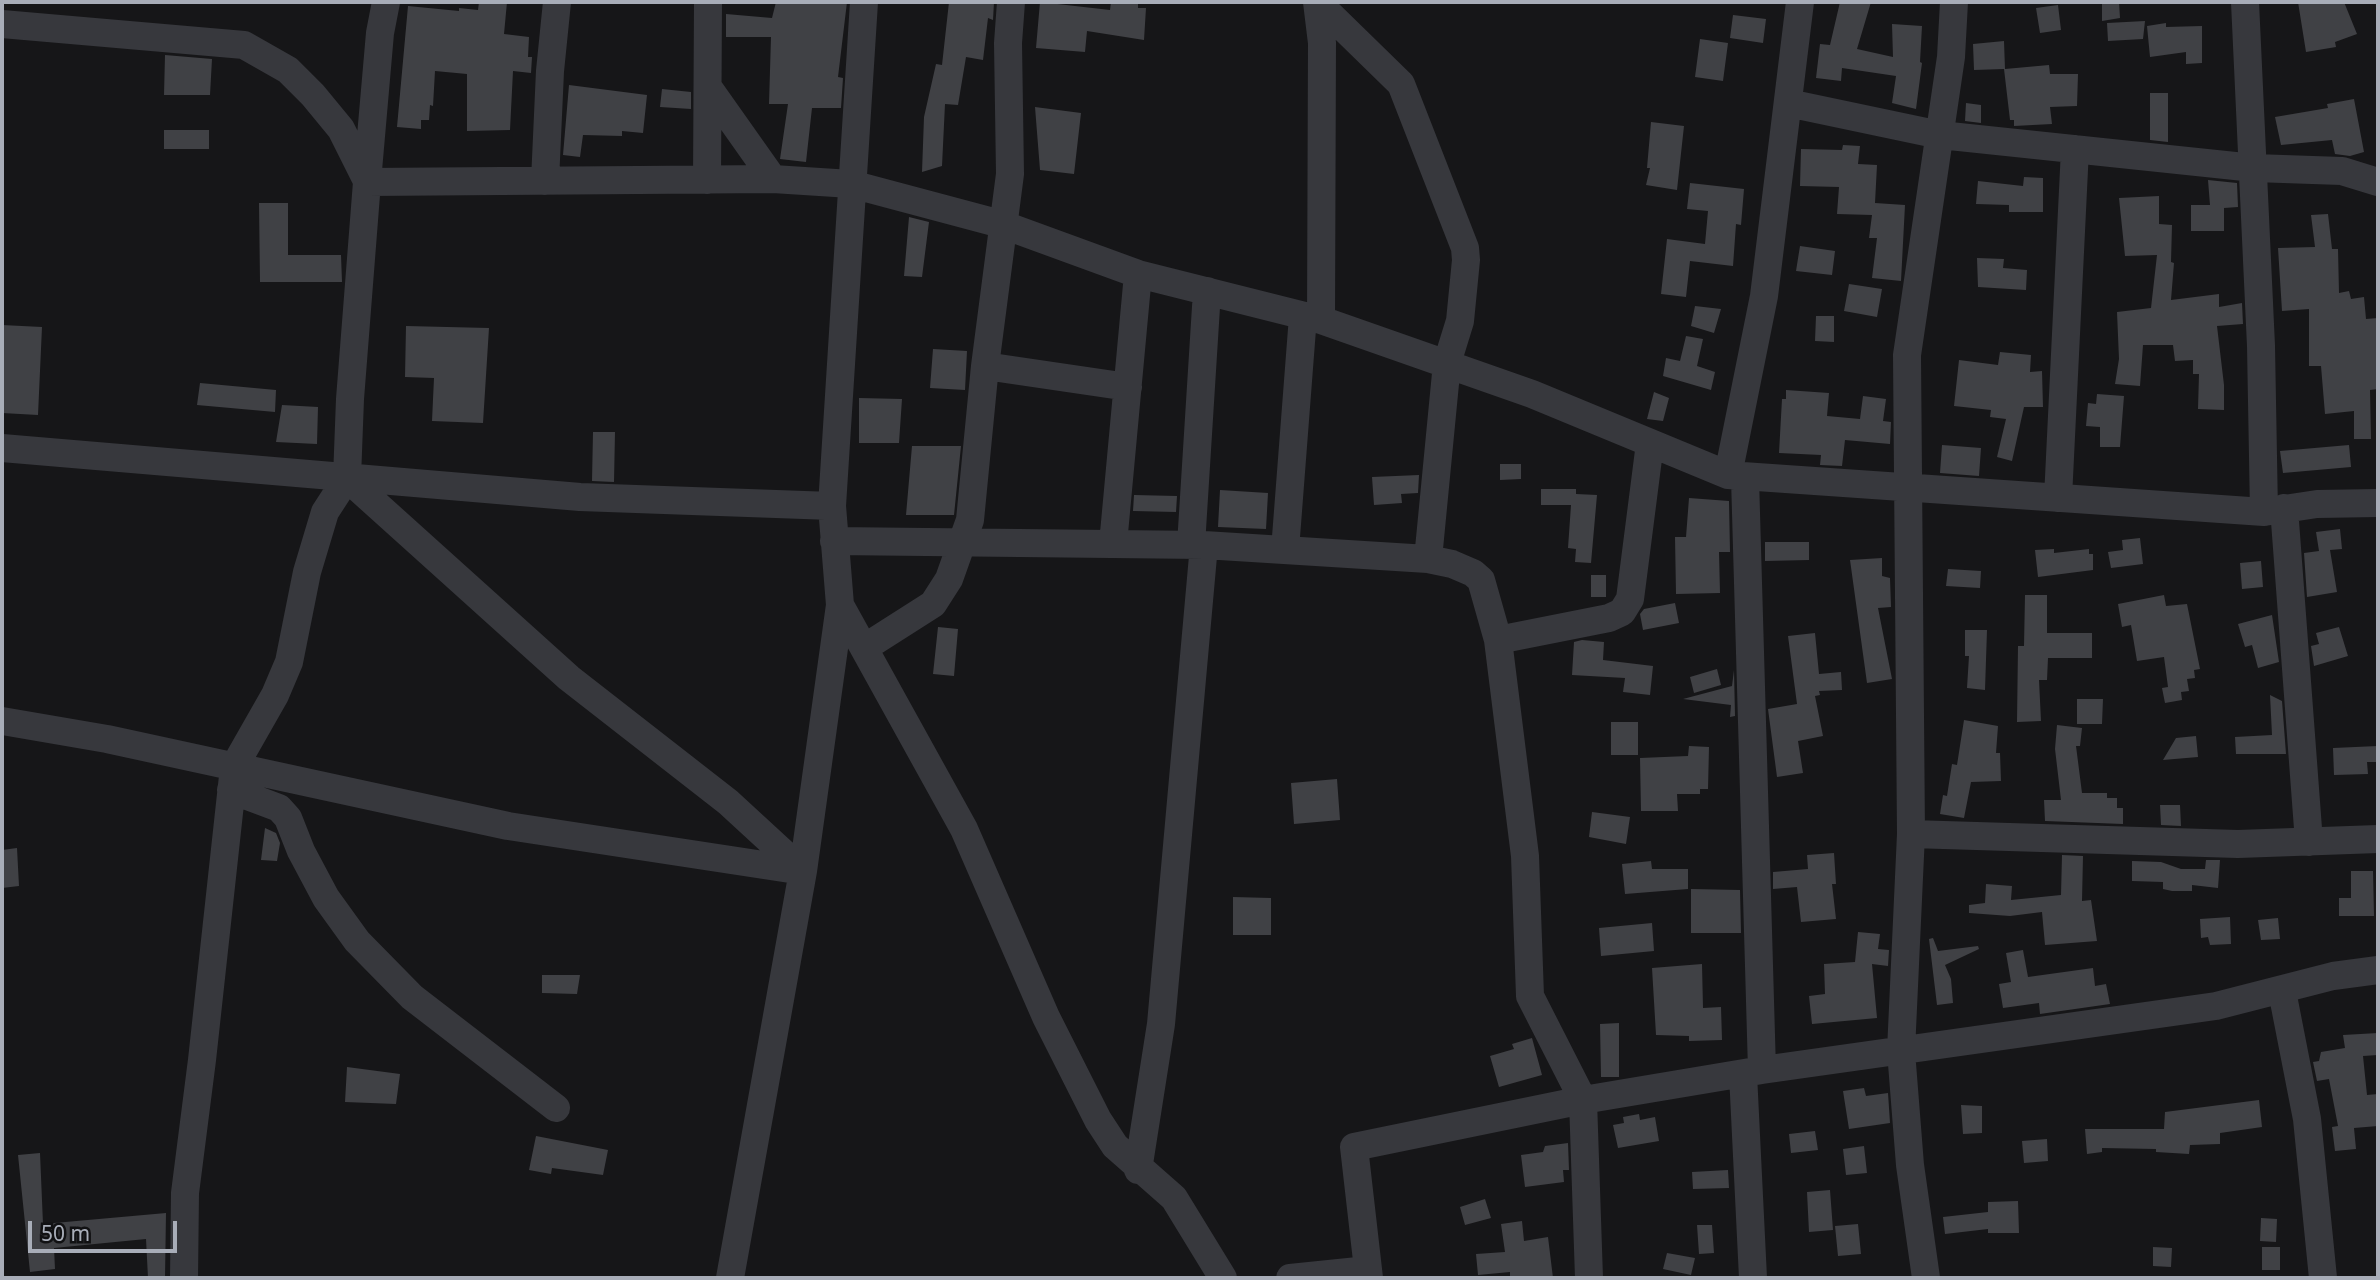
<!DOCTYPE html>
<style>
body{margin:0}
#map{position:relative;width:2380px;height:1280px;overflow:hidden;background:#161618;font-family:"Noto Sans",sans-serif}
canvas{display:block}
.frame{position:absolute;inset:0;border:4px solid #a8adb8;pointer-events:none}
.scale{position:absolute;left:28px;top:1221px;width:149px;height:32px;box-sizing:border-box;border:4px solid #a8adb8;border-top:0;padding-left:9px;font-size:21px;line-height:24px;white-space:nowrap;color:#a8adb8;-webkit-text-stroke:5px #111113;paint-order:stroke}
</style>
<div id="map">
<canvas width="2380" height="1280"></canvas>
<div class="frame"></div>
<div class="scale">50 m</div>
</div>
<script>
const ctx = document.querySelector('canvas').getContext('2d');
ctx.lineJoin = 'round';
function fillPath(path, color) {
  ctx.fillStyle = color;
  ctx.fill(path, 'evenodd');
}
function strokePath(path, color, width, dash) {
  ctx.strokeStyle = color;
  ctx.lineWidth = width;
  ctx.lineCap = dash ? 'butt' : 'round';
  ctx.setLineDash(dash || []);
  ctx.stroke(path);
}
const building = new Path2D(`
 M479 2H507L504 34 529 37 528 57H532L531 73 513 71 510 130 467 131V74L435 71 433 106 430 105 429 120H421V129L397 127 408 6 459 11V8L478 10Z
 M776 2H847L838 77 843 78 841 108H812L806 162 780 159 788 104H769L771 37H726V14L772 18Z
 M949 2H994L993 20 988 18 983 60 966 57 958 105 945 104 942 166 922 172 924 117 936 64 942 65Z
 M1040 2 1110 10 1111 2H1138V8H1146L1144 40 1087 31 1085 52 1036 48Z
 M1840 2H1871L1857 49 1893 57 1892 24 1922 26 1920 62 1922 63 1916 109 1892 103 1896 76 1842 68 1841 81 1816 78 1820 44 1830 45Z
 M2102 2H2119L2120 18 2102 21Z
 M2298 2H2344L2357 34 2335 42 2336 47 2306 52Z
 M2058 5 2061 30 2040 33 2036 8Z
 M1733 15 1766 19 1763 43 1730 38Z
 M2145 21 2143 39 2108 41 2107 23Z
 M2166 23V27L2202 26V63L2186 64V52L2150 57 2147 26Z
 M1700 39 1728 43 1723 81 1695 77Z
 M2004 41 2005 69 2049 65 2050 74H2078L2077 106 2050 107 2052 124 2014 126V120H2010L2004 69 1974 70 1973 44Z
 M165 55 212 59 210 95H164Z
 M569 85 647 95 643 133 622 131V136L583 135 580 157 563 155Z
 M662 89 691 92V109L660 107Z
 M2150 93H2168V142L2150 140Z
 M2354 99 2364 152 2350 156 2335 154 2332 140 2281 145 2275 117 2328 108 2327 104Z
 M1966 103 1981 105V123L1965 121Z
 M1035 107 1081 113 1074 174 1040 170Z
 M1651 122 1684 126 1677 190 1646 185 1650 168H1647Z
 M164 130H209V149H164Z
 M1843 145 1860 146 1858 164 1877 165 1875 203 1905 205 1901 281 1872 278 1877 238H1869L1872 215 1837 214 1839 187 1800 186 1801 149 1842 150Z
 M2024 177 2043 178V212H2009V205L1976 204 1978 181 2023 186Z
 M2208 180 2237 183 2238 207 2224 208V231H2191V205H2210Z
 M1690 183 1744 189 1741 225 1736 224 1733 266 1690 261 1686 297 1661 294 1667 239 1705 244 1708 211 1687 209Z
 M2159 196V224L2172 225 2171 262 2174 263 2171 300 2219 294V307L2242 303 2243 324 2217 326 2224 385V410L2198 409 2199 374H2193V360L2175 361 2173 345H2143L2140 386 2115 384 2119 359 2117 312 2151 308 2157 255 2125 256 2119 198Z
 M259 203H288V255H341L342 282H260Z
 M2328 214 2332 249H2338L2339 293 2349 291 2351 299 2364 297 2366 319 2378 318V389L2370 390 2371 439H2354V411L2325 414 2321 366H2309V309L2282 311 2278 248 2315 247 2311 215Z
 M909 217 929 222 922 277 904 276Z
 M1800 246 1835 251 1832 275 1796 271Z
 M1977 258 2004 259 2003 268 2027 270 2026 290 1978 287Z
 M1849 284 1882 289 1877 317 1844 311Z
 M1695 306 1721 309 1714 333 1691 326Z
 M1816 316H1834V342L1815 341Z
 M2 325 42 327 38 415 2 413Z
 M406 326 489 328 483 423 432 421 434 378 405 377Z
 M1686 336 1703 339 1697 366 1715 372 1711 390 1663 376 1666 358 1680 361Z
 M933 349 967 351 965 390 930 388Z
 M2000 352 2031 355 2030 372 2042 371 2043 407H2024L2012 461 1997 457 2006 419 1990 417 1991 410 1954 406 1959 360 1998 365Z
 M200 383 276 390 275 412 197 405Z
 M1786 390 1829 393 1827 416 1860 419 1863 396 1886 399 1883 421 1891 422 1890 444 1845 440 1842 466 1820 465 1821 455 1779 453 1782 399H1786Z
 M1654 392 1669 398 1663 421 1647 419Z
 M2097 394 2124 396 2120 447H2100V427L2086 426 2088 403 2096 404Z
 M859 398 902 399 899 443H859Z
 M282 405 318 407 317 444 276 442Z
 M593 432H615L614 482 592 481Z
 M1942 445 1981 448 1979 476 1940 473Z
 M2349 445 2351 467 2283 473 2280 451Z
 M912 446H961L954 515H906Z
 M1500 464H1521V479L1500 480Z
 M1419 475 1418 493 1401 494 1402 503 1374 505 1372 477Z
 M1541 489H1576V494L1597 495 1591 563 1575 562 1576 549 1568 548 1571 505H1541Z
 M1220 490 1268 493 1266 529 1218 527Z
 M1134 495 1177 496 1176 512 1133 511Z
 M1689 498 1729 501 1730 552H1719L1720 593 1676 594 1675 537H1686Z
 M2340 529 2342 549 2330 550 2337 592 2307 597 2304 553 2319 551 2316 532Z
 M2140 538 2143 564 2111 568 2108 552 2123 550 2122 540Z
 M1765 542H1809V560L1765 561Z
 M2054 549V553L2089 549V554H2093V570L2038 577 2035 550Z
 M1882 558V576L1890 578 1891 607 1878 608 1892 679 1867 683 1850 560Z
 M2261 561 2263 587 2242 589 2240 563Z
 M1948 569 1981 571 1980 588 1946 586Z
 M1591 575H1606V597H1591Z
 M2025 595H2047V633H2092V658H2048L2047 680H2039L2041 721 2017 722 2018 646H2024Z
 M2164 595 2166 606 2187 604 2200 669 2194 670 2195 678 2187 679 2189 691 2181 692 2182 700 2165 703 2162 688 2168 687 2164 657 2137 661 2131 625 2122 627 2118 604Z
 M1675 603 1679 623 1643 630 1640 614 1644 609Z
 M2272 615 2279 662 2258 668 2252 645 2245 647 2238 624Z
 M938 627 958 629 954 676 933 674Z
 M2339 627 2348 656 2314 666 2311 646 2319 644 2316 633Z
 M1965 630H1987L1985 690 1967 688 1969 656H1965Z
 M1815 633 1819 674 1841 672 1842 690 1819 691 1820 695 1815 696 1823 736 1798 741 1803 773 1777 777 1768 709 1797 704 1788 636Z
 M1582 640 1604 642 1603 660 1653 666 1650 695 1623 692 1625 678 1572 675 1574 642Z
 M1717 669 1721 685 1694 693 1690 677Z
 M1734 670 1735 716 1730 717 1731 705 1683 699 1732 686Z
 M2270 695 2282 701 2286 754H2236L2235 737 2272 735Z
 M2077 699H2103L2102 724H2077Z
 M1964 720 1998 726 1996 753H2000L2001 781 1971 782 1964 818 1940 814 1943 795 1947 796 1952 764 1957 765Z
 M1611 722H1638V755H1611Z
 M2057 725 2082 728 2080 746H2076L2082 793H2107V798H2117V808H2123V824L2045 821 2044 800H2061L2055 749Z
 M2196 736 2198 757 2163 760 2176 738Z
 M1689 746 1709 747 1708 789H1700V794H1677L1678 811H1641L1640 758 1688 756Z
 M2378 746V762H2367L2368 774 2334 775 2333 748Z
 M1337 779 1340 820 1294 824 1291 783Z
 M2160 805H2180L2181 826 2161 825Z
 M1592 812 1630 817 1626 844 1589 837Z
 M265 828 276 833 280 843 277 861 261 860Z
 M17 848 19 886 2 888V850Z
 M1834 853 1836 884H1832L1836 919 1801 922 1797 887 1773 889V872L1808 869 1807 855Z
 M2062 855 2083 856 2082 901 2091 900 2097 941 2045 945 2042 912 2010 916 1969 913V905L1985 903 1986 884 2012 886 2011 900 2061 895Z
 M2206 860H2220L2218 888 2192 885V891H2172L2163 889V882L2132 881V861L2161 862 2181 869H2205Z
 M1651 861 1652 869H1688V889L1625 894 1622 864Z
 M2351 871H2373L2374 916H2339V898H2351Z
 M1691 889 1740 890 1741 933H1691Z
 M1233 897 1271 898V935H1233Z
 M2230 917 2231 944 2210 945 2208 937 2201 938 2200 919Z
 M2278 918 2280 939 2261 940 2258 920Z
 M1652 923 1654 951 1601 956 1599 928Z
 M1858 932 1880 934 1878 949 1889 950 1888 966 1872 964 1877 1018 1812 1024 1809 996 1825 994 1824 964 1855 962Z
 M1933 938 1938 951 1978 946 1979 949 1945 965 1951 979 1953 1003 1937 1005 1929 939Z
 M2023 950 2028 977 2093 968 2095 986 2106 984 2110 1004 2040 1014 2039 1003 2003 1008 1999 984 2011 982 2006 953Z
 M1702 964 1703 1008 1721 1007 1722 1040 1689 1041V1036L1656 1035 1652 968Z
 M542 975H580L577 994 542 993Z
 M1619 1023V1077H1601L1600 1024Z
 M2378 1033V1055L2363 1056 2367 1095 2378 1094V1126L2354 1128 2356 1149 2335 1151 2332 1127 2338 1126 2329 1079 2317 1081 2313 1062 2319 1061 2321 1052 2345 1048 2343 1035Z
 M1532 1038 1542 1075 1499 1087 1490 1056 1514 1049 1512 1044Z
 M347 1067 400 1074 396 1104 345 1102Z
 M1864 1088 1866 1096 1888 1093 1890 1123 1849 1129 1843 1091Z
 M2259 1100 2262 1127 2220 1133V1144L2190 1145 2189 1154 2156 1152V1149L2102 1148V1152L2087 1154 2085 1129H2164L2165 1112Z
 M1961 1105 1982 1106V1133L1963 1134Z
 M1639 1114 1640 1120 1655 1117 1659 1141 1618 1148 1613 1125 1624 1123 1623 1117Z
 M1815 1131 1818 1150 1791 1153 1789 1134Z
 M536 1136 608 1150 603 1175 552 1168 551 1174 529 1170Z
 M2047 1139 2048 1161 2024 1163 2022 1141Z
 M1568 1143 1569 1170H1563L1564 1182 1525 1187 1521 1155 1543 1152 1545 1146Z
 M1864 1146 1867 1173 1846 1175 1843 1149Z
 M40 1153 43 1224 166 1213 165 1278H148L146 1239 54 1248 55 1269 30 1272 18 1155Z
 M1728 1170 1729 1188 1693 1189 1692 1172Z
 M1830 1190 1833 1230 1809 1232 1807 1192Z
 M1485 1199 1491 1218 1465 1225 1460 1207Z
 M2018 1201 2019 1233H1988V1229L1945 1234 1943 1217 1988 1212V1202Z
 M2261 1218 2277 1219 2276 1242 2260 1241Z
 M1522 1221 1524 1241 1548 1237 1553 1278H1510V1272L1478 1275 1476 1254 1505 1252 1501 1224Z
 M1858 1224 1861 1254 1838 1256 1835 1226Z
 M1697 1225H1712L1714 1253 1699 1254Z
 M2153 1247 2172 1248 2171 1267 2153 1266Z
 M2262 1247H2280V1270H2262Z
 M1667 1253 1695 1258 1691 1275 1663 1269Z`);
const minor = new Path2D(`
 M1317 2 1401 84 1465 248 1466 260 1460 321 1447 363 1428 559
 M1317 2 1322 43 1321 320
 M2245 2 2261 346 2264 512
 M2 24 244 45 288 70 313 95 341 129 367 181
 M708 87 773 179
 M1788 103 1940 135 2254 168 2342 171 2378 182
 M707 180 708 2
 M545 181 550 71 557 2
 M367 182 773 179 851 184 1001 224 1138 274 1321 320 1532 394 1728 475 2264 512 2317 504 2378 503
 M985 366 1128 387
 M2 448 580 497 832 506
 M1728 475 1764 296 1800 2
 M347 478 569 678 728 802 803 871
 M1745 478 1762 1070
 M2058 498 2075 149
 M2284 508 2309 842
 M834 541 1204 545 1428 559 1452 564 1473 573 1481 580 1498 640 1525 856 1530 996 1583 1100 1589 1278
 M1113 544 1138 274
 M1191 545 1207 291
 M1285 550 1303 316
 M840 605 964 829 1046 1017 1098 1120 1115 1146 1174 1198 1223 1278
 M1498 640 1609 618 1622 612 1630 599 1650 443
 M864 648 933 604 949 579 970 520 985 366 1010 174 1008 43 1011 2
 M2 721 107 739 508 826 803 871
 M231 790 279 808 288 818 301 851 326 898 357 941 412 997 556 1108
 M1911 834 2238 844 2378 839
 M2282 991 2307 1119 2323 1278
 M1743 1074 1753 1278
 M1138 1170 1161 1024 1204 545
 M184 1278 185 1193 202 1060 234 767 275 695 289 662 307 572 325 512 347 478 350 399 367 182 380 33 386 2
 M730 1278 803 871 840 605 832 506 864 2
 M1290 1278 1368 1270
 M1369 1278 1354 1147 1583 1100 1762 1070 2216 1006 2333 976 2378 970
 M1926 1278 1910 1165 1901 1051 1911 834 1907 355 1951 57 1954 2`);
fillPath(building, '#404145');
strokePath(minor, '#37383d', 28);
</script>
